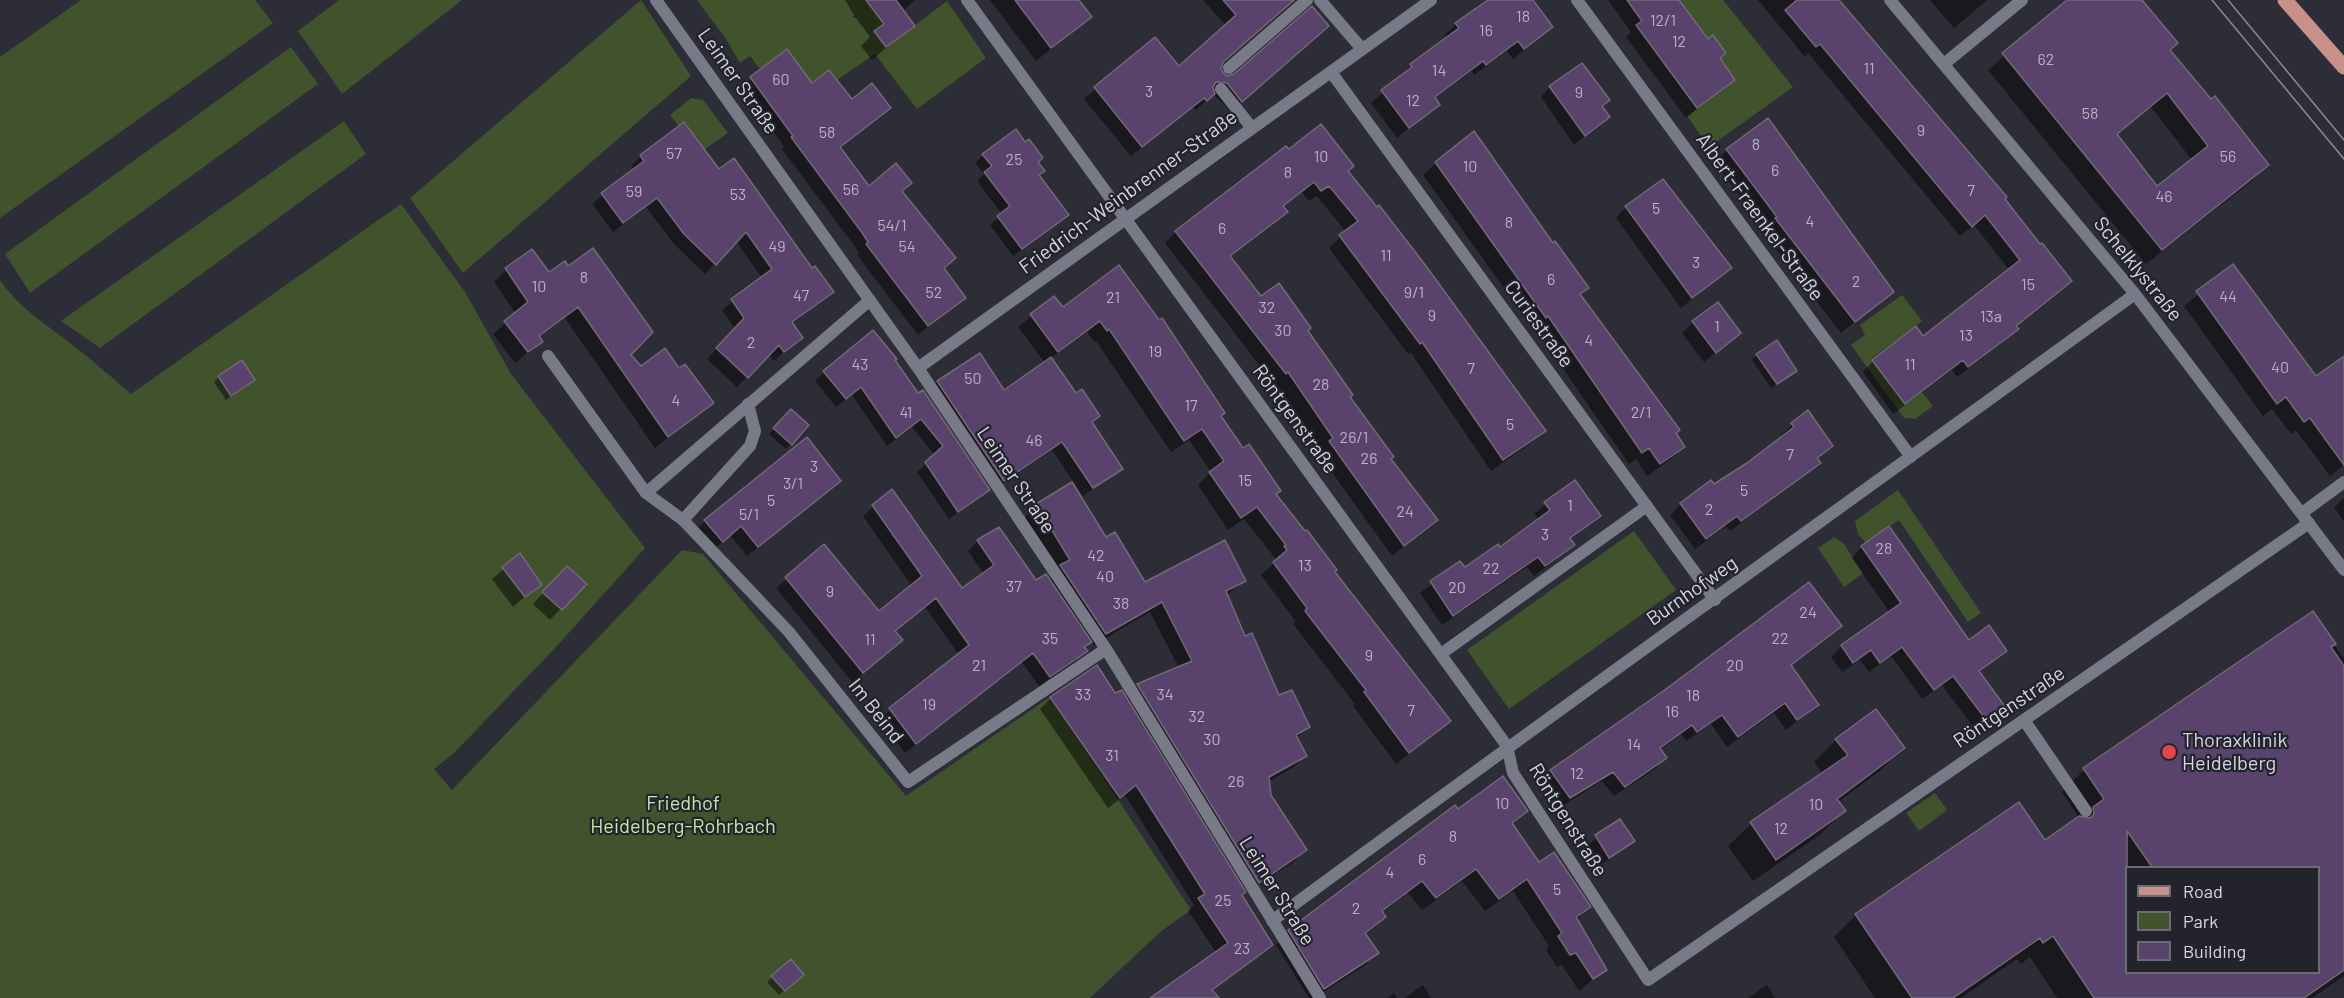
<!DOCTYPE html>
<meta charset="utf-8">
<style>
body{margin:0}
#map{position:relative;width:2344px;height:998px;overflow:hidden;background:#2d2d38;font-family:Barlow,sans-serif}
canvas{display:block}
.legend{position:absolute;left:2125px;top:866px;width:195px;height:108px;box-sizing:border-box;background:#23232e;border:2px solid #6b6b74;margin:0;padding:8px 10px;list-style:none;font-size:18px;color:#d6d7de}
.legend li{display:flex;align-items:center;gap:12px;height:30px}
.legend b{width:30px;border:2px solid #6b6b74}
</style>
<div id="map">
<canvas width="2344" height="998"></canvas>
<ul class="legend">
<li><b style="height:8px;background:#c79089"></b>Road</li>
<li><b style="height:16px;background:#40532c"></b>Park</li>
<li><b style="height:16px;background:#59426b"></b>Building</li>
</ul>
</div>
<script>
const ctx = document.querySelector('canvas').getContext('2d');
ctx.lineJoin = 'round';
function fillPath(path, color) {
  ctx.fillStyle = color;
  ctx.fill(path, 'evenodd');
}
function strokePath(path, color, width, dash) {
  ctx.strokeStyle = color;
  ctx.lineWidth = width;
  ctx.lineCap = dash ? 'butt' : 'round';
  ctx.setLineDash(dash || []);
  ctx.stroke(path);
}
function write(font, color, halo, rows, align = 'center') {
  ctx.font = font + ' Barlow,sans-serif';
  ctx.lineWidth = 4.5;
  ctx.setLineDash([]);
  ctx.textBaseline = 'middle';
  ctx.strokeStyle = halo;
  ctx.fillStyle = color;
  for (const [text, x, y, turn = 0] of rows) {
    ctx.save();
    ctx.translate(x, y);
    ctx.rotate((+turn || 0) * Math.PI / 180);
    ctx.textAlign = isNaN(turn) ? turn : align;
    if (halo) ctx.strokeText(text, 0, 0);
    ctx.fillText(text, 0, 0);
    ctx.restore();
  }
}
const green = new Path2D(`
 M81 0H255L273 23 0 218V57Z
 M339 0H462L342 94 298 31Z
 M641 0 691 76 463 273 410 198Z
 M697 0H866L884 24 874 31 886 47 947 1 986 58 917 109 875 54 837 80 829 70 812 83 787 49 760 69 750 56 740 63 726 39Z
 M1679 0H1723L1793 87 1709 147 1687 116 1735 80 1720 58 1726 53 1713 36 1708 39Z
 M291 47 318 84 30 293 5 254Z
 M691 98 703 100 728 133 705 149 685 122 679 126 670 115Z
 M344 121 366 154 100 348 61 321Z
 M401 204 465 292 511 374 645 548 557 646 455 752 434 769 452 790 682 550 703 554 906 796 1050 697 1191 910 1160 932 1090 998H0V280C19 307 40 320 66 340 89 357 110 376 131 394Z
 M1902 295 1922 321 1871 359 1904 404 1921 391 1933 406 1915 419 1904 418 1851 345 1865 335 1860 325Z
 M1898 490 1981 613 1968 622 1899 520 1866 543 1858 534 1855 521Z
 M1634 531 1676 590 1509 709 1467 650Z
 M1834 537 1844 544 1863 573 1844 587 1818 548Z
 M1935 793 1947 810 1919 831 1906 813Z`);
const shadow = new Path2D(`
 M845 0H915L903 11 913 25 872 60 861 46 870 37 856 18 852 17 854 15Z
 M990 0H1077L1090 17 1036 61Z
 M1203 0H1293L1221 63 1219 69 1222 75 1235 76 1316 36 1231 111 1213 94 1196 110 1193 107 1131 156 1084 99 1155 39 1178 68 1226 26Z
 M1494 0H1531L1551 27 1513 59 1507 51 1474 75 1472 71 1434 99 1438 104 1397 138 1371 103 1401 77 1411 65 1447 38 1445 35 1456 24Z
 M1608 0H1677L1733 80 1686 118 1626 37 1631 32Z
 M1758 0H1837L2070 280 2015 327 2006 339 1957 377 1952 370 1893 414 1863 372 1873 361 1923 338 2010 271 1974 225 1960 236 1808 53 1805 57Z
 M1930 0H1987L1954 28Z
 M2069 0H2140L2169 50 2267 165 2252 181 2146 264 1988 70ZM2151 107 2192 160 2157 188 2116 135Z
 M787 51 812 85 852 101 889 108 839 148 869 188 910 183 901 192 954 258 943 269 964 298 918 335 857 255 859 253 853 244 782 149 784 146 741 88Z
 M1550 87 1601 107 1608 117 1574 145 1541 97Z
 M684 124 718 171 832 292 792 324 801 337 774 361 768 354 737 387 707 359 735 329 722 310 762 278 736 241 705 274 674 244 646 207 613 232 592 204 634 170 631 166 641 156Z
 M1727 150 1892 292 1841 333 1763 232 1765 230 1715 163Z
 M1289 151 1347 171 1544 431 1532 442 1491 471 1411 353 1408 354 1329 248 1346 232 1317 196 1309 201 1302 192 1282 207 1286 212 1275 223 1229 258 1261 298 1306 331 1389 459 1436 520 1392 556 1319 454 1323 450 1276 383 1274 384 1165 243 1176 232Z
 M983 155 1037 163 1038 176 1067 215 1013 256 990 225 1002 214 977 181 984 174 975 163Z
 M1436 163 1552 245 1587 287 1579 295 1684 447 1671 459 1647 476 1636 459 1629 464 1535 328 1533 329 1423 175Z
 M1626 207 1730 268 1681 308 1616 218Z
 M2233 266 2315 379 2344 358V465L2330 476 2296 430 2291 434 2272 409 2263 416 2184 306Z
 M1119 267 1275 495 1449 721 1396 764 1353 706 1355 704 1293 624 1296 622 1261 575 1275 562V558L1244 519 1228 530 1198 485 1211 472 1189 440 1171 452 1096 341 1094 342 1087 332 1050 359 1121 468 1083 496 1052 450 994 489 928 391 938 382 979 355 1004 392 1045 363 1018 327 1054 298 1063 309Z
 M506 270 549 274 641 368 679 370 712 403 655 448 565 318 539 337 541 342 515 363 493 334 516 314 494 282Z
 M1693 323 1739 333 1704 362 1682 333Z
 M1757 355 1796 370 1771 388 1752 360Z
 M893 360 988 490 949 519 917 472 935 456 912 427 887 446 852 395 836 407 815 381 824 372Z
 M219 377 248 384 226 400 214 382Z
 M791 411V444L786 449 769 434Z
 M1792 425 1831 446 1817 459 1819 462 1730 531 1726 526 1695 549 1670 515 1681 504 1748 464 1783 437 1781 435Z
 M839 481 747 556 730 535 712 551 695 531 705 521Z
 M1574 482 1599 516 1570 540 1573 544 1562 555 1534 576 1527 567 1442 625 1420 593 1460 563 1464 569 1500 549 1539 521 1534 514Z
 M1072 485 1105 539 1144 584 1245 580 1226 596 1244 638 1278 697 1308 727 1296 739 1305 756 1294 767 1268 782 1270 795 1305 850 1294 862 1241 895 1271 945 1212 991 1217 998H1156L1216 952 1188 911 1194 905 1125 795 1108 808 1040 709 1051 698 1114 695 1125 698 1138 685 1179 668 1150 612 1094 645 1091 641 1076 661 1039 686 1022 662 905 753 880 719 959 655 925 607 894 632 891 650 852 682 776 588 824 547 879 613 911 585 863 516 891 491 961 590 984 574 968 551 978 541 1035 582 1048 580 1058 570 1025 517 1037 506Z
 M2344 498V521L2334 507Z
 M1862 547 1969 642 2005 650 1979 673 2007 712 1979 735 1942 685 1922 699 1891 656 1869 672 1860 660 1842 672 1831 657 1842 646 1890 613 1852 558Z
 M520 556 540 584 513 607 492 579Z
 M556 579 584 584 550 620 533 604Z
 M2312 613 2344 659V976L2312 998H2057L2030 957 2021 964 2017 959 1961 998H1875L1834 937 1856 915 2044 842 2079 818 2062 792 2084 770ZM2126 868H2318V972H2126Z
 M1840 626 1790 666 1818 704 1786 730 1774 713 1727 747 1711 724 1686 741 1681 734 1660 750 1665 758 1655 769 1614 796 1602 781 1559 808 1540 781 1551 771Z
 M1836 740 1903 748 1881 770 1838 802 1844 811 1821 834 1753 881 1728 846 1751 824 1823 774 1814 762Z
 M1458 811H1526L1512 825 1538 865 1589 907 1576 920 1605 969 1579 991 1562 965 1557 967 1546 950 1549 946 1513 891 1485 911 1462 881 1422 910 1408 893 1382 913 1384 917 1364 935 1377 953 1364 966 1314 998H1309L1276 945 1289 932Z
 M1619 821 1633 841 1598 867 1585 847Z
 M772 977 797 979 779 995 767 982Z
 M1423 985 1431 998H1405Z
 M1767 985 1775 998H1748Z
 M1394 993 1397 998H1387Z`);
const building = new Path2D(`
 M866 0H896L915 26 886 47 874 31 884 24Z
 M1015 0H1079L1092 17 1051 48Z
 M1223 0H1294L1223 62 1221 70 1227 76 1234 74 1312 6 1329 26 1242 102 1227 83 1216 82 1213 87 1215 94 1207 101 1204 98 1142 147 1094 87 1155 37 1179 66 1236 15Z
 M1488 0H1533L1553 27 1524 49 1518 41 1486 65 1483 61 1435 97 1440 105 1409 128 1381 90 1412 67 1410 64 1459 28 1455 23Z
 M1627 0H1679L1708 39 1713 35 1726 53 1720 58 1735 80 1697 108 1636 25 1642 21Z
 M1797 0H1839L2007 197 2005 199 2040 244 2042 243 2072 281 2016 326 2019 329 1968 367 1963 360 1905 404 1872 360 1916 326 1923 336 2020 260 1985 215 1972 227 1820 44 1816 47 1785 10Z
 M2067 0H2142L2178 43 2170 50 2211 99 2215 96 2269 165 2162 250 2002 53ZM2167 93 2208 146 2157 186 2117 134Z
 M787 49 812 83 829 70 852 99 872 83 891 108 840 147 869 186 896 163 912 183 902 191 956 258 944 268 966 298 928 326 866 244 868 242 863 234 791 137 793 136 750 77Z
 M1582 63 1610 100 1602 106 1610 117 1585 136 1549 86Z
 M1768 118 1894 292 1855 322 1775 218 1777 217 1726 149Z
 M684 122 719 169 734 158 812 268 815 266 834 292 792 322 803 338 784 352 779 345 748 378 716 348 744 318 731 299 772 269 746 232 716 265 684 234 657 198 623 223 601 193 644 161 640 155Z
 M1321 124 1354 166 1348 171 1377 207 1379 205 1426 266 1546 431 1503 460 1422 342 1420 344 1339 235 1358 221 1329 186 1321 191 1314 182 1283 206 1288 212 1230 256 1261 296 1279 283 1311 328 1308 331 1353 395 1350 397 1394 457 1391 459 1438 520 1404 546 1329 441 1333 438 1288 372 1286 374 1175 231 1286 146 1289 149Z
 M1016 129 1025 142 1029 139 1043 158 1038 162 1045 171 1039 175 1069 215 1022 249 997 216 1010 206 984 172 992 166 982 154Z
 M1474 131 1553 243 1555 241 1589 288 1580 294 1680 430 1676 433 1685 447 1660 464 1649 448 1642 453 1548 316 1546 318 1435 162Z
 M1663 179 1732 268 1692 298 1625 206Z
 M593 248 653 332 631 355 641 366 665 348 679 368 685 364 714 403 668 437 578 307 539 336 543 342 528 352 504 321 528 302 505 268 532 249 549 272 565 261 568 266Z
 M2233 264 2316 376 2344 356V465L2310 418 2304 422 2286 397 2277 404 2196 291Z
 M1119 265 1159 320 1162 318 1225 413 1221 416 1243 448 1249 444 1281 491 1276 494 1305 531 1307 530 1337 570 1335 572 1451 721 1409 753 1364 692 1366 690 1305 611 1307 608 1273 562 1287 550 1284 546 1286 545 1257 507 1241 518 1209 472 1224 461 1202 429 1184 441 1109 329 1107 331 1100 321 1058 352 1030 314 1054 296 1063 307Z
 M1718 302 1741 333 1716 353 1692 321Z
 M873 330 897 359 895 360 918 393 923 390 990 490 958 512 925 462 943 446 921 419 896 438 861 387 846 399 823 371Z
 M1777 340 1797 371 1777 384 1756 354Z
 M980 353 1004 390 1051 357 1076 393 1082 389 1100 416 1092 422 1123 469 1093 488 1062 442 1004 481 937 381Z
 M242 360 255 380 231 396 218 376Z
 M791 409 809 425 792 445 773 428Z
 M1808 410 1833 446 1817 458 1821 463 1741 521 1737 516 1706 539 1680 503 1711 480 1714 484 1747 463 1794 427 1791 423Z
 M807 437 841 481 758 547 741 526 723 542 704 520Z
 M1575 480 1601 516 1570 538 1575 545 1545 566 1538 557 1453 616 1430 581 1460 561 1465 567 1498 544 1500 547 1550 510 1544 502Z
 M1072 482 1106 537 1115 532 1145 582 1225 540 1246 581 1226 591 1245 636 1252 633 1279 695 1292 690 1310 727 1296 735 1307 756 1269 777 1271 795 1307 850 1259 883 1137 684 1192 661 1162 602 1106 634 1060 565 1070 560 1036 504Z
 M892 489 962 588 994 565 977 540 999 527 1036 580 1046 574 1092 642 1084 647 1088 651 1050 677 1033 653 916 744 889 708 969 645 936 598 895 631 903 640 863 673 785 577 824 544 879 611 922 576 872 505Z
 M1889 526 1969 640 1989 625 2007 651 1979 671 2009 712 1990 725 1953 676 1934 690 1902 647 1880 663 1871 650 1853 663 1841 645 1901 603 1861 546Z
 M520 553 542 585 525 597 502 567Z
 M567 566 587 584 562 610 542 592Z
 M1809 582 1842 626 1791 665 1819 705 1797 720 1785 703 1738 737 1722 715 1697 732 1692 725 1660 748 1667 758 1625 787 1613 772 1570 798 1550 770 1666 689Z
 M2313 611 2336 644 2331 647 2344 666V970L2304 998H2094L2053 936 2043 943 2040 938 1953 998H1912L1855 914 2019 802 2045 840 2079 816 2090 818 2094 814 2093 807 2104 799 2083 768ZM2127 831 2152 867H2319V972H2127Z
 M1097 665 1115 693 1122 690 1246 892 1242 895 1273 945 1212 990 1219 998H1150L1228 943 1198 898 1205 894 1136 785 1120 798 1050 697Z
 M1876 709 1905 748 1837 799 1846 811 1776 860 1750 822 1848 755 1835 739Z
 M1503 776 1528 811 1512 823 1539 862 1554 852 1591 907 1576 917 1607 970 1593 979 1576 953 1570 955 1558 936 1562 933 1527 879 1499 899 1476 869 1436 898 1422 881 1382 911 1386 917 1365 933 1379 953 1324 989 1288 930 1455 805 1458 809Z
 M1620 819 1635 841 1609 858 1595 835Z
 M791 959 804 975 785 991 771 976Z`);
const lane = new Path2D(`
 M1944 64 2022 0
 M1229 68 1307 0
 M1221 89 1252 128
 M2302 513 2344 482
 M683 520 750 446 755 431 748 404
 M1441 654 1647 506
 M1507 746 1513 773 1648 980 2024 720 2086 811`);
const street = new Path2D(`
 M656 0 918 368 1106 649 1320 998
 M967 0 1507 746
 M1320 0 1362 49
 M1577 0 1911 457
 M1890 0 2135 294 2344 570
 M1331 72 1715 600
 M548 356 646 493 870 300
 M918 368 1431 0
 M646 493 683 520 789 632 908 782 1106 649
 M2024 720 2309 523
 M1272 921C1558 709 1848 503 2135 294`);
const primary = new Path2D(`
 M2285 0 2344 67`);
const tram = new Path2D(`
 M2212 0 2344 159
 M2228 0 2344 140`);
const markers = [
 [2169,752,8,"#e0444e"]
];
const numberNames = [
 ["18",1523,17],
 ["12/1",1663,21],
 ["16",1486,31],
 ["12",1679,42],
 ["62",2046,60],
 ["11",1869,69],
 ["14",1439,71],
 ["60",781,80],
 ["3",1149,92],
 ["9",1579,93],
 ["12",1413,101],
 ["58",2090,114],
 ["9",1921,131],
 ["58",827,133],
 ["8",1756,145],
 ["57",674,154],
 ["10",1321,157],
 ["56",2228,157],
 ["25",1014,160],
 ["10",1470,167],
 ["6",1775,171],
 ["8",1288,173],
 ["56",851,190],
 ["7",1971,191],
 ["59",634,192],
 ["53",738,195],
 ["46",2164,197],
 ["5",1656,209],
 ["4",1810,222],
 ["8",1509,223],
 ["54/1",892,226],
 ["6",1222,229],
 ["49",777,247],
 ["54",907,247],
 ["11",1386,256],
 ["3",1696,263],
 ["8",584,278],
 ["6",1551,280],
 ["2",1856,282],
 ["15",2028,285],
 ["10",539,287],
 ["52",934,293],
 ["9/1",1414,293],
 ["47",801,296],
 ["44",2228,297],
 ["21",1113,298],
 ["32",1267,308],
 ["9",1432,316],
 ["13a",1991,317],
 ["1",1717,327],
 ["30",1283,331],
 ["13",1966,336],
 ["4",1589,341],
 ["2",751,343],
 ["19",1155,352],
 ["43",860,365],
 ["11",1910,365],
 ["40",2280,368],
 ["7",1471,369],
 ["50",973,379],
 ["28",1321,385],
 ["4",676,401],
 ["17",1191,406],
 ["41",906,413],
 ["2/1",1641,413],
 ["5",1510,425],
 ["26/1",1354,438],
 ["46",1034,441],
 ["7",1790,455],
 ["26",1369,459],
 ["3",814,467],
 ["15",1245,481],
 ["3/1",793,484],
 ["5",1744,491],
 ["5",771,501],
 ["1",1570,506],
 ["2",1709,510],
 ["24",1405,512],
 ["5/1",749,515],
 ["3",1545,535],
 ["28",1884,549],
 ["42",1096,556],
 ["13",1305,566],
 ["22",1491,569],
 ["40",1105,577],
 ["37",1014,587],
 ["20",1457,588],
 ["9",830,592],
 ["38",1121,604],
 ["24",1808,613],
 ["35",1050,639],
 ["22",1780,639],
 ["11",870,640],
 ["9",1369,656],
 ["21",979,666],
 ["20",1735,666],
 ["33",1083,695],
 ["34",1165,695],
 ["18",1693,696],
 ["19",929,705],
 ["7",1411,711],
 ["16",1672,712],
 ["32",1197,717],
 ["30",1212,740],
 ["14",1634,745],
 ["31",1112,756],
 ["12",1577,774],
 ["26",1236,782],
 ["10",1502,804],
 ["10",1816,805],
 ["12",1781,829],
 ["8",1453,837],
 ["6",1422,860],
 ["4",1390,873],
 ["5",1557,890],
 ["25",1223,901],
 ["2",1356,909],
 ["23",1242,949]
];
const streetNames = [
 ["Leimer Straße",738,81,55],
 ["Friedrich-Weinbrenner-Straße",1128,192,-36],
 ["Albert-Fraenkel-Straße",1760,217,54],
 ["Schelklystraße",2138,269,51],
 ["Curiestraße",1539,324,54],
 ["Röntgenstraße",1295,419,54],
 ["Leimer Straße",1016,480,56],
 ["Burnhofweg",1692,591,-35],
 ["Röntgenstraße",2009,707,-34],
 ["Im Beind",876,711,52],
 ["Röntgenstraße",1568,820,58],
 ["Leimer Straße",1277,891,58]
];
const poiNames = [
 ["Thoraxklinik",2182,740],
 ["Heidelberg",2182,763]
];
const parkNames = [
 ["Friedhof",683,803],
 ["Heidelberg-Rohrbach",683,826]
];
fillPath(green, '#40532c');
fillPath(shadow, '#0007');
fillPath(building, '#59426b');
strokePath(building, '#716a76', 1.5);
strokePath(lane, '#797a87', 12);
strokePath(street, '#797a87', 12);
strokePath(primary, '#c79089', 15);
strokePath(tram, '#898992', 1.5);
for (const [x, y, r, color] of markers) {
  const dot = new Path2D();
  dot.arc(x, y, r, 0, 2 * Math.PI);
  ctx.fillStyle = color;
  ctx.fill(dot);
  strokePath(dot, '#23232e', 2);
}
write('16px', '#b7b2c1', null, numberNames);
write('20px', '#d6d7de', '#23232e', streetNames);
write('20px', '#d6d7de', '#23232e', poiNames, 'left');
write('20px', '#c4e8a1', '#23232e', parkNames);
</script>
